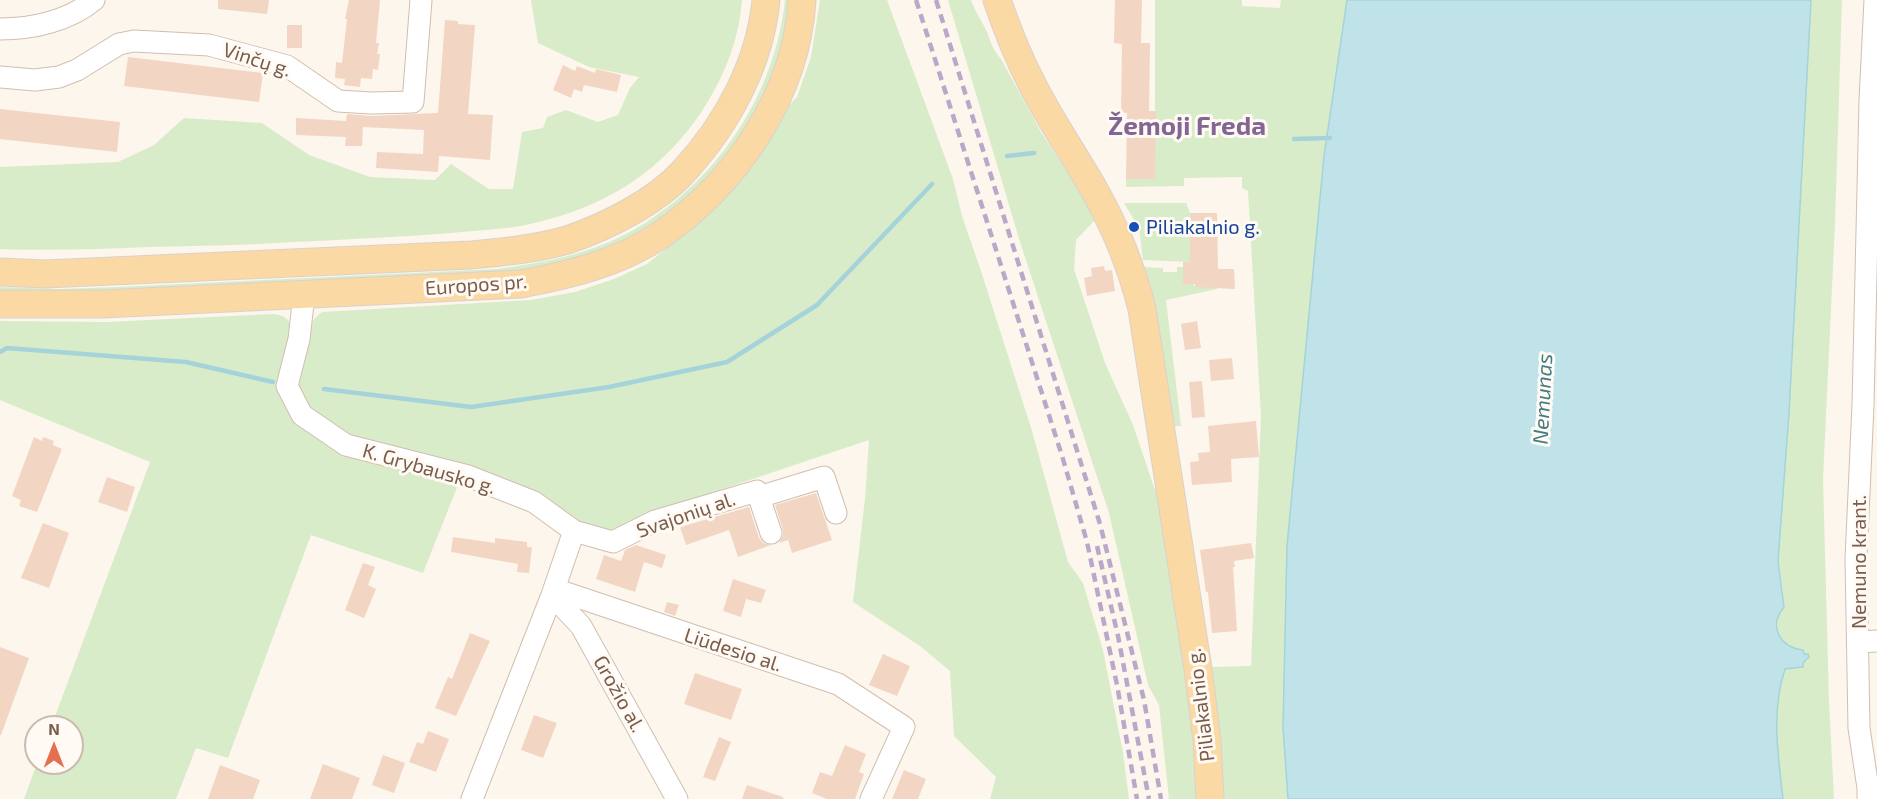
<!DOCTYPE html>
<meta charset="utf-8">
<style>
body{margin:0}
#map{position:relative;width:1877px;height:799px;overflow:hidden;background:#fdf6ec;font-family:"Exo 2",sans-serif}
canvas{display:block}
.north{position:absolute;left:24px;top:715px;width:60px;height:60px;box-sizing:border-box;background:#fffaf3;border:2px solid #cabbb1;border-radius:50%;rotate:0deg;font-size:16px;font-weight:700;line-height:24px;text-align:center;color:#7a5c4d}
.north::after{content:'';display:block;margin:auto;width:21px;height:27px;background:#e76f51;clip-path:polygon(50% 0,100% 100%,50% 72%,0 100%)}
</style>
<div id="map">
<canvas width="1877" height="799"></canvas>
<div class="north">N</div>
</div>
<script>
const ctx = document.querySelector('canvas').getContext('2d');
ctx.lineJoin = 'round';
function fillPath(path, color) {
  ctx.fillStyle = color;
  ctx.fill(path, 'evenodd');
}
function strokePath(path, color, width, dash) {
  ctx.strokeStyle = color;
  ctx.lineWidth = width;
  ctx.lineCap = dash ? 'butt' : 'round';
  ctx.setLineDash(dash || []);
  ctx.stroke(path);
}
function write(font, color, halo, rows, align = 'center') {
  ctx.font = font + ' "Exo 2",sans-serif';
  ctx.lineWidth = 6;
  ctx.setLineDash([]);
  ctx.textBaseline = 'middle';
  ctx.strokeStyle = halo;
  ctx.fillStyle = color;
  for (const [text, x, y, turn = 0] of rows) {
    ctx.save();
    ctx.translate(x, y);
    ctx.rotate((+turn || 0) * Math.PI / 180);
    ctx.textAlign = isNaN(turn) ? turn : align;
    if (halo) ctx.strokeText(text, 0, 0);
    ctx.fillText(text, 0, 0);
    ctx.restore();
  }
}
const green = new Path2D(`
 M531 0H742C739 42 722 82 698 117 653 180 595 211 521 226 502 229 482 230 462 232 407 237 351 239 295 242 247 245 198 246 150 247 100 249 50 251 0 249V167L118 162 154 145 184 118 262 123 309 155 370 177 435 180 451 164 489 189H513L522 132 543 128 547 117 566 110 598 122 618 115 630 88 639 77 589 67 538 43Z
 M785 0H791L780 56 760 105 721 165 698 189 651 227 620 243 588 256 524 271 111 293 0 292V287L59 289 117 287 497 269C541 263 585 255 624 235 711 190 775 98 785 0Z
 M820 0H887L953 179 962 216 981 271 1032 431 1068 562 1083 583 1103 650 1123 753 1129 799H990L996 777 954 736 950 671 920 646 853 602 865 499 869 440 633 519 613 539 352 440 313 413 302 397 296 377 303 339 315 318 322 312 531 300 575 292 614 279 647 264 699 221 782 112 797 97 811 57Z
 M948 0H971C975 12 982 21 987 32 991 43 993 50 1001 59L1041 132 1097 218 1076 240 1074 269 1105 363 1133 425 1154 487 1168 514 1206 799H1169L1159 705 1148 685 1109 513 1020 242Z
 M1155 0H1242V6L1280 8 1281 0H1347L1324 156 1287 546 1283 727 1288 799H1221L1211 667 1251 666 1261 416 1248 191 1242 188V177L1184 178V186L1126 187V179H1155Z
 M1811 0H1842L1835 224 1823 479 1829 701 1834 799H1783C1778 755 1771 711 1785 669L1808 660 1803 651 1792 649 1784 643 1777 629 1783 591 1778 561 1789 413Z
 M1124 203H1186L1190 213V262L1143 260 1139 228Z
 M1143 267 1163 268V272H1177V267H1183L1195 287H1217V289L1166 300 1181 426H1174L1164 360Z
 M274 314C285 315 289 320 294 329L298 418 460 480 423 573 311 535 228 758 196 748 176 799H24L37 763H72V727H51L150 462 0 400V321L107 322Z`);
const water = new Path2D(`
 M1347 0H1811L1789 413 1778 561 1784 607C1768 627 1780 647 1803 650L1804 654H1808L1809 657 1803 663V667L1785 669C1771 711 1778 755 1783 799H1288L1283 727 1287 546 1324 156Z`);
const stream = new Path2D(`
 M1294 139 1330 138
 M1007 156 1034 153
 M0 352 7 348 186 362 273 382
 M324 389 471 407 609 387 727 362 817 305 932 184`);
const building = new Path2D(`
 M218 0H269L267 14 218 9Z
 M349 0H380L376 43H379L377 54H380L378 70 373 69 372 79 361 78 360 87 344 85 345 79 335 78 336 62 342 63 347 19H345Z
 M1115 0H1142L1141 43H1150L1149 111H1156L1155 179H1126L1127 113 1121 112 1122 44 1114 43Z
 M445 20 458 21V24L475 25 468 114 493 115 490 160 439 156 438 172 376 168 377 152 423 154 424 130 363 127 362 146H345L346 137 296 135V118L346 121 347 114 371 116 438 113Z
 M287 25H302V48H287Z
 M128 57 263 73 259 102 124 86Z
 M563 65 575 71 577 66 595 73 596 69 621 75 617 92 584 85 582 92 574 89 571 98 553 90Z
 M0 109 120 122 117 152 0 139Z
 M1190 213H1217L1218 269H1234L1235 289 1195 287V284H1183V262H1190Z
 M1104 266 1105 271 1112 270 1115 291 1087 296 1084 278 1092 276 1091 268Z
 M1197 321 1201 348 1185 350 1181 324Z
 M1232 358 1234 379 1211 381 1209 360Z
 M1202 381 1205 417 1192 418 1189 382Z
 M1256 421 1259 457 1231 459 1232 482 1192 485 1190 462 1199 461 1198 453 1210 452 1208 426Z
 M34 437 42 441 43 437 54 441 53 445 62 449 37 512 19 506 21 500 12 496Z
 M107 477 135 487 127 512 98 502Z
 M816 493 832 540 792 553 788 540 779 543 783 536V530L775 505Z
 M749 507 759 538 763 543 771 545 738 557 729 530 686 545 680 527Z
 M43 523 69 533 49 588 21 578Z
 M453 537 495 543V538L527 542V547H532L529 573 517 572 518 564 451 552Z
 M1251 543 1254 558 1234 561 1235 567H1233L1237 631 1212 633 1208 592H1206L1200 550Z
 M636 545 666 555 662 568 644 562 635 592 596 579 604 555 621 561 625 550Z
 M363 563 375 567 368 585 376 589 364 618 345 610Z
 M733 579 766 590 761 603 746 599 741 617 723 611Z
 M667 602 679 605 675 616 664 612Z
 M470 633 490 641 456 716 435 708 448 677 452 679Z
 M0 647 29 658 1 735H0Z
 M883 654 910 666 897 696 869 685Z
 M695 673 742 689 731 720 684 704Z
 M534 715 557 723 543 758 521 750Z
 M428 731 449 739 436 772 409 762 417 742 423 744Z
 M719 737 731 742 715 781 703 777Z
 M845 745 866 754 859 772 864 774 855 799H827L812 793 820 772 832 776Z
 M383 755 405 763 394 793 372 785Z
 M323 764 360 778 352 799H310Z
 M220 765 260 780 253 799H208Z
 M904 770 926 779 918 799H892Z
 M747 785 783 797V799H742Z`);
const minor = new Path2D(`
 M0 29C32 29 69 21 94 0
 M0 77 35 80 59 77 77 70 119 44 134 41 209 45 287 66 338 101 371 103 413 102 421 0
 M304 295 299 339 287 386 302 415 346 445 468 476 534 502 574 531 552 595 472 799
 M759 497 824 477 836 513
 M574 531 613 542 655 521 757 491 771 533
 M554 589 838 684 904 727 871 799
 M552 595 581 626 677 799
 M1859 642 1877 641
 M1868 799V788L1859 728 1856 559 1863 405 1870 101 1875 0`);
const major = new Path2D(`
 M997 0C1007 29 1018 57 1032 84 1051 122 1076 157 1097 195 1117 231 1132 269 1142 309L1198 669 1207 741 1210 799
 M0 272 45 274 471 255C503 252 536 249 567 240 606 227 656 202 684 171 727 124 760 64 766 0
 M0 304H103L521 284C569 275 619 263 659 236 736 184 797 94 802 0`);
const rail = new Path2D(`
 M916 0 1063 459 1087 542 1117 685 1137 799
 M936 0 1100 524 1144 700 1161 799
 M1097 546 1118 636 1149 799`);
const markers = [
 [1134,227,6,"#1a4fb4"]
];
const streetNames = [
 ["Vinčų g.",257,60,18],
 ["Europos pr.",476,285,-4],
 ["K. Grybausko g.",429,469,16],
 ["Svajonių al.",686,515,-19],
 ["Nemuno krant.",1859,562,-90],
 ["Liūdesio al.",733,650,18],
 ["Grožio al.",619,694,61],
 ["Piliakalnio g.",1201,705,-97]
];
const transitNames = [
 ["Piliakalnio g.",1146,227]
];
const waterNames = [
 ["Nemunas",1543,399,-87]
];
const districtNames = [
 ["Žemoji Freda",1187,126]
];
fillPath(green, '#d8ecc9');
fillPath(water, '#bfe3e8');
strokePath(water, '#a5d3da', 1.5);
strokePath(stream, '#a5d3da', 4.5);
fillPath(building, '#f3d5c3');
strokePath(minor, '#d1beb0', 23);
strokePath(major, '#dad1cd', 29);
strokePath(minor, '#fff', 21);
strokePath(major, '#fbd9a5', 27);
strokePath(rail, '#b9a8c9', 4.5, [9, 6]);
for (const [x, y, r, color] of markers) {
  const dot = new Path2D();
  dot.arc(x, y, r, 0, 2 * Math.PI);
  ctx.fillStyle = color;
  ctx.fill(dot);
  strokePath(dot, '#fffaf3', 2);
}
write('20px', '#7a5c4d', '#fffaf3', streetNames);
write('20px', '#164399', '#fffaf3', transitNames, 'left');
write('italic 21px', '#437c86', '#fffaf3', waterNames);
write('bold 26px', '#846695', '#fffaf3', districtNames);
</script>
